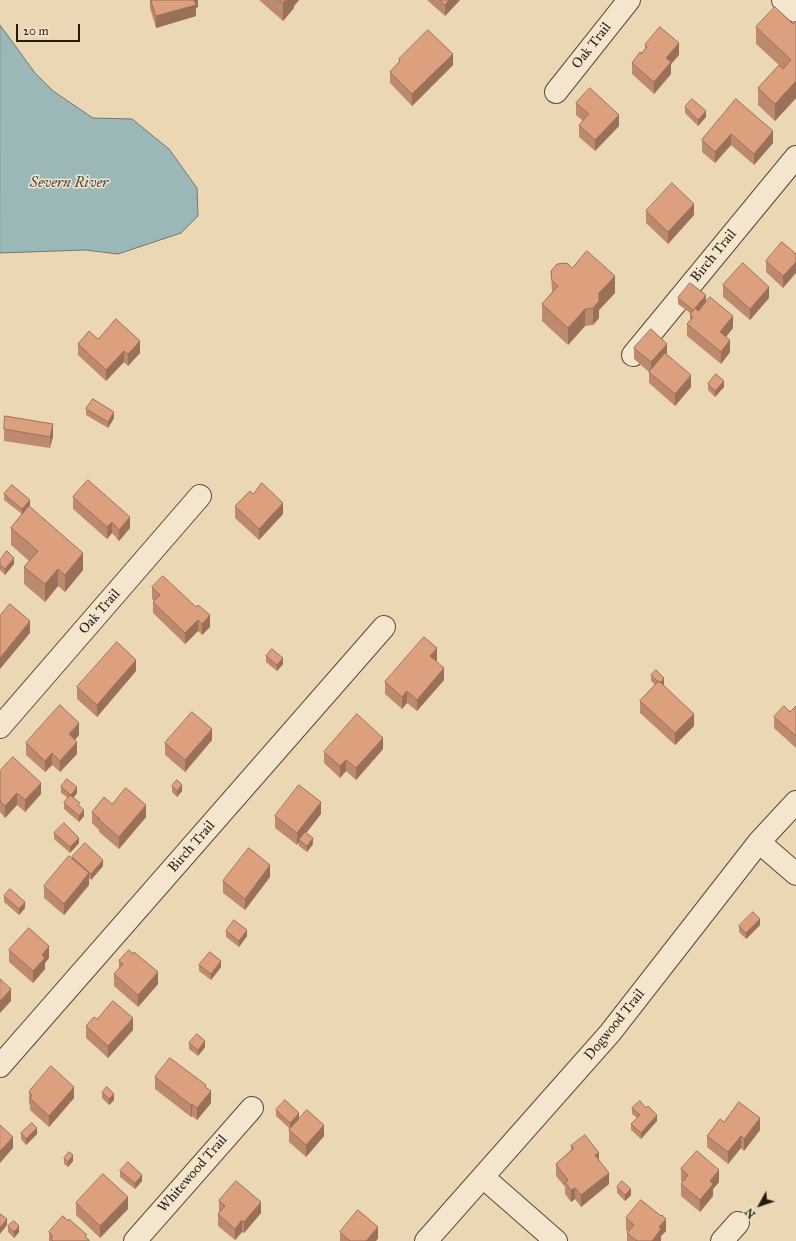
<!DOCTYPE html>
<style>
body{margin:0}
#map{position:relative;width:796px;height:1241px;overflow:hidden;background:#ecd7b4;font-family:"IM FELL Great Primer",serif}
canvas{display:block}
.north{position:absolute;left:740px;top:1185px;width:40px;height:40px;-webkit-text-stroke:3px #f3e5ce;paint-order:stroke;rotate:230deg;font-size:11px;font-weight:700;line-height:16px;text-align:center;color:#261c0e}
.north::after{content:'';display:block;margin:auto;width:14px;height:18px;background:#261c0e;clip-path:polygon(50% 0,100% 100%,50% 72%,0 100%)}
.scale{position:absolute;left:16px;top:24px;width:64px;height:18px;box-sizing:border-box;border:2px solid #261c0e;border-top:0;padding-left:5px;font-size:12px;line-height:14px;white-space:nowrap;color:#261c0e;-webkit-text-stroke:3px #f3e5ce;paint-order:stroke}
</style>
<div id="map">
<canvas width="796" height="1241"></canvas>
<div class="north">N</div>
<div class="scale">20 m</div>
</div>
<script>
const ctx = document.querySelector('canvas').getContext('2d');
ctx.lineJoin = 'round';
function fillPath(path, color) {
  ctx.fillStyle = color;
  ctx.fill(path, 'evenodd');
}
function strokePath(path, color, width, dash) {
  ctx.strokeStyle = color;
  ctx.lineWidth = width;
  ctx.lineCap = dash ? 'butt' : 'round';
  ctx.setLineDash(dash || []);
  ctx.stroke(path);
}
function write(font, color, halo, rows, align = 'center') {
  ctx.font = font + ' "IM FELL Great Primer",serif';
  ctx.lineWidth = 3;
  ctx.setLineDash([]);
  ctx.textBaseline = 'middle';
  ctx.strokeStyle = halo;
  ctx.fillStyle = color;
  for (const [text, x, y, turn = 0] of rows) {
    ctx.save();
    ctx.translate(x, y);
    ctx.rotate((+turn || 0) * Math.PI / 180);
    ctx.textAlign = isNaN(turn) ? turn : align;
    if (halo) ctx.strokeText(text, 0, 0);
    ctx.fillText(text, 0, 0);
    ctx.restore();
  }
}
const water = new Path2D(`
 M0 25 35 73 53 91 93 118 132 119 169 149 197 188 198 216 181 233 118 254 85 250 0 253Z`);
const minor = new Path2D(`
 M783 0 796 11
 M556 92 629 0
 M633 355 796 157
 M0 727 200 496
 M759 842 796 874
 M0 1066 384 627
 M483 1177 556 1241
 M135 1241 252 1108
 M426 1241 610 1033 759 842 796 802
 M722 1241 738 1223`);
const wall = new Path2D(`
 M150 0H198V7L196 8V16L156 28 150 8Z
 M259 0H299L294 6V8L283 21Z
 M427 0H460L445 16Z
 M796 22V98L775 121 758 105V88L779 65 756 44V27L793 24Z
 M645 45 679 55 671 64V74L654 94 632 74V63L645 49Z
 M399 59 453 65 412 106 390 83V72L399 62Z
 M736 99 773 143 754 165 731 145 715 163 702 152V140Z
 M576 103 619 126 595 151 579 137V125L583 121 576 115Z
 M685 107 706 117 698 126 685 113Z
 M646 211 694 215 668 244 646 223Z
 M796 254 783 288 766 272V261Z
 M572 268 615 293 599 310V318L593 325 585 326 568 345 542 321V304L552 292 551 271Z
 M723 285 769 298 750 320 723 297Z
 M678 298 706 301 733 328 726 337 730 352 721 364 687 336V324L690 320V313L678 304Z
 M98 339 140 353 128 366 124 362 106 381 78 355V344Z
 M634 348 691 387 675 406 649 383V372L634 359Z
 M708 384 724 387 715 397 708 390Z
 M86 409 114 418 108 428 86 415Z
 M4 429 53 436 50 448 4 441Z
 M4 494 30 506 29 507 83 570 65 592 58 586 45 602 24 584V567L29 561 11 545V528L22 514 4 500Z
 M253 494 283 514 259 540 235 518V506Z
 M73 497 130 528 119 541 116 538V537L112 533 107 539 73 509Z
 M0 560 14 564 5 575 0 570Z
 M152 587 210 627 202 635 198 631 185 644 153 613V602L154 601 152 599Z
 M266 656 283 664 277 671 266 662Z
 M437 660 436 661 444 680 417 711 407 703 402 709 385 694V682Z
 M136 671 97 717 77 699V687Z
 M651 675 664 684 663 686 694 726 675 745 640 713V701L655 685 651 681Z
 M796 706V748L774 728V717L790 712Z
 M79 735 75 740 77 754 60 772 52 765 45 772 26 755V743Z
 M212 740 185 772 165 755V743Z
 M383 749 356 780 346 771 340 778 324 763V752Z
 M0 771 41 794 25 812 17 805 5 818 0 812Z
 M172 786 182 791 177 797 172 792Z
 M61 787 77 793 73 798 80 807 84 816 79 822 64 809V803L68 798 61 793Z
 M112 804 146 817 119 849 99 832V830L92 823V812Z
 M321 814 306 833 313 844 307 852 299 846V842L297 845 275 828V816Z
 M54 833 79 843 70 853 54 839Z
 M72 857 103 866 91 880 89 878V885L64 915 44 898V886L72 859Z
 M270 877 245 910 223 893V881Z
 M4 896 25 908 19 915 4 902Z
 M760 925 746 939 739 932V926Z
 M226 931 247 936 239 947 226 937Z
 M9 950 49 958 45 963V969L33 983 9 962Z
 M119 961 158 984 138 1007 114 986V974L119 969Z
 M199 965 221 967 211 980 199 971Z
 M97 1019 133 1030 108 1058 86 1038V1026Z
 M189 1043 205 1047 198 1056 189 1049Z
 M155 1077 206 1087 211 1103 197 1120 192 1116 191 1117 155 1089Z
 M29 1092 74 1098 49 1127 30 1110V1105L29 1104Z
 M102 1092 114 1100 109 1105 102 1098Z
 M632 1108 657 1121 641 1139 631 1130V1124L637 1118 632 1114Z
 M276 1110 299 1119 324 1136 306 1157 289 1142V1130L290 1129 276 1116Z
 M724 1122 760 1130 744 1151 741 1148 728 1164 707 1147V1136Z
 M21 1133 37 1134 26 1145 21 1139Z
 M571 1146 599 1160 609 1184 581 1207 575 1199 571 1202 565 1194V1187L556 1176V1164L571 1150Z
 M64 1158 73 1161 68 1167 64 1164Z
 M681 1169 719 1182 713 1189V1196L700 1212 681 1196V1184L683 1182 681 1181Z
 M120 1171 142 1181 135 1189 120 1177Z
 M617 1187 631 1195 625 1201 617 1193Z
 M219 1201 261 1213 244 1233 242 1232 235 1240 218 1226V1214L219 1213Z
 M76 1203 128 1209 100 1238 76 1215Z
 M626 1218 666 1231 661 1236V1241H627V1233L628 1232 626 1230Z
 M8 1226 19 1232 14 1238 8 1232Z
 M49 1232 87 1238 89 1241H49Z
 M340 1232 378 1238 376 1241H340Z`);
const shadedWall = new Path2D(`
 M193 0H198V7L196 8V16L156 28V16Z
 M286 0H299L294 6V8L283 21V3Z
 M449 0H460L445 16V5Z
 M679 43V55L671 64V74L654 94V82L666 58Z
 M453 54V65L412 106V94Z
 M796 81V98L775 121V104Z
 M706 111V117L698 126V120Z
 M619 115V126L595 151V140Z
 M773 131V143L754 165V154Z
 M731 134V145L715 163V152Z
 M694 204V215L668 244V232Z
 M796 262V273L783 288V276Z
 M615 276V293L599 310V318L593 325V308L599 293Z
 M769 287V298L750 320V309Z
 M706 295V301L694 316V310Z
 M585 309V326L568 345V328Z
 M733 316V328L720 344V332Z
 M730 340V352L721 364V352Z
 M140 341V353L128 366V354Z
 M667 344V355L651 374V362Z
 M124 351V362L106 381V370Z
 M691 375V387L675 406V394Z
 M724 381V387L715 397V391Z
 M114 412V418L108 428V422Z
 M53 424V436L50 448V437Z
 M30 500V506L22 515V509Z
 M283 503V514L259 540V529Z
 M130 517V528L119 541V530Z
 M112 522V533L107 539V527Z
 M83 553V570L65 592V575Z
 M14 558V564L5 575V569Z
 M58 569V586L45 602V584Z
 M210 615V627L202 635V624Z
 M198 620V631L185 644V633Z
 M30 621V633L0 669V658Z
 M437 648V660L430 667V656Z
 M283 658V664L277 671V665Z
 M136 660V671L97 717V705Z
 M444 668V680L417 711V700Z
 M664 678V684L659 689V683Z
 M407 691V703L402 709V697Z
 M694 714V726L675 745V733Z
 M79 723V735L69 746V734Z
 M212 729V740L185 772V760Z
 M383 738V749L356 780V768Z
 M77 742V754L60 772V761Z
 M52 753V765L45 772V761Z
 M346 760V771L340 778V766Z
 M41 783V794L25 812V800Z
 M182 785V791L177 797V791Z
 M77 787V793L71 801V795Z
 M17 793V805L5 818V806Z
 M321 802V814L300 841 299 840V842L297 845V833Z
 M146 805V817L119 849V837Z
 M84 810V816L79 822V816Z
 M79 838V843L70 853V847Z
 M313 838V844L307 852V846Z
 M103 860V866L91 880V874Z
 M270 865V877L245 910V899Z
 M89 873V885L64 915V904Z
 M25 902V908L19 915V909Z
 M760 919V925L746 939V933Z
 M247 930V936L239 947V941Z
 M49 946V958L45 963V969L33 983V971L42 955Z
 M221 961V967L211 980V974Z
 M158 972V984L138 1007V995Z
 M11 989V1001L0 1013V1001Z
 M133 1018V1030L108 1058V1046Z
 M205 1041V1047L198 1056V1050Z
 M74 1087V1098L49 1127V1116Z
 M211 1091V1103L197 1120V1108Z
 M114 1094V1100L109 1105V1099Z
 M192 1104V1116L191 1117V1105Z
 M299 1113V1119L290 1129V1123Z
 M657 1115V1121L641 1139V1133Z
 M760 1118V1130L744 1151V1139Z
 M324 1125V1136L306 1157V1145Z
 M37 1128V1134L26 1145V1139Z
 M741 1136V1148L728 1164V1152Z
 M13 1137V1148L0 1163V1151Z
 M599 1153V1164L595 1155Z
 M73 1155V1161L68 1167V1162Z
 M719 1170V1182L713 1189V1196L700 1212V1200L710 1181Z
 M609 1173V1184L581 1207V1195Z
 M142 1175V1181L135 1189V1183Z
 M575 1188V1199L571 1202V1190Z
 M631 1189V1195L625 1201V1195Z
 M128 1197V1209L100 1238V1226Z
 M261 1202V1213L244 1233V1222Z
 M7 1219V1225L0 1234V1228Z
 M666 1219V1231L661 1236V1241H652L659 1227Z
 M242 1220V1232L235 1240V1229Z
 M19 1226V1232L14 1238V1232Z
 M378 1227V1238L376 1241H366Z`);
const building = new Path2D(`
 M151 0H194L196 5 156 16Z
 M279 0H286L283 3Z
 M440 0H449L445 5Z
 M775 7 793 24 795 21 796 22V81L775 104 758 88 779 65 783 69 791 60 756 27Z
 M660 27 679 43 666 58 671 62 654 82 632 63 640 52 641 54 647 47 645 45Z
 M428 30 453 54 412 94 390 72 400 61 399 59Z
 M590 88 619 115 595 140 579 125 589 114 576 103Z
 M692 99 706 111 698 120 685 107Z
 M736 99 773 131 754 154 731 134 715 152 702 140Z
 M672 183 694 204 668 232 646 211Z
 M782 242 796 254V262L783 276 766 261Z
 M587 251 615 276 599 293V301L593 308 585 309 568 328 542 304 558 286 552 281 551 271 557 264 567 263 572 268Z
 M743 263 769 287 750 309 723 285Z
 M690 283 706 295 695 308 693 310 678 298Z
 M710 297 733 316 720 332 730 340 721 352 687 324 693 317 690 314 695 308 698 311Z
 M116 319 140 341 128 354 124 351 106 370 78 344 89 331 98 339Z
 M651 329 667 344 651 362 634 348Z
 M665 353 691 375 675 394 649 372Z
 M716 374 724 381 715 391 708 384Z
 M93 399 114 412 108 422 86 409Z
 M5 416 53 424 50 437 4 429Z
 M88 480 130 517 119 530 116 527V526L112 522 107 527 73 497Z
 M262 483 283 503 259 529 235 506 250 491 253 494Z
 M12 485 30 500 22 509 4 494Z
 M29 506 83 553 65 575 58 569 45 584 24 567 38 551 11 528Z
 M7 551 14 558 5 569 0 565V560Z
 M163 576 196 607 198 605 210 615 202 624 198 620 185 633 153 602 160 595 152 587Z
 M10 604 30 621 0 658V616Z
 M424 637 437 648 430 656 444 668 417 700 407 691 402 697 385 682Z
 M117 642 136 660 97 705 77 687Z
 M272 649 283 658 277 665 266 656Z
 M656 670 664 678 660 683 659 681 658 682 651 675Z
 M659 681 694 714 675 733 640 701Z
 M60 705 79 723 69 734 77 742 60 761 52 753 45 761 26 743Z
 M784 706 790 712 796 706V736L774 717Z
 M192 712 212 729 185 760 165 743Z
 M357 714 383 738 356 768 346 760 340 766 324 752Z
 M13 757 41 783 25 800 17 793 5 806 0 801V771Z
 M67 779 77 787 71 795 61 787Z
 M177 780 182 785 177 791 172 786Z
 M299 785 321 802 297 833 275 816Z
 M126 788 146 805 119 837 99 820 100 819 92 812 104 797 112 804Z
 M70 795 80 803 78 805 84 810 79 816 64 803Z
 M64 823 79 838 70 847 54 833Z
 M305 832 313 838 307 846 299 840Z
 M85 843 103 860 91 874 72 857Z
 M249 848 270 865 245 899 223 881Z
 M69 856 89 873 64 904 44 886Z
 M10 889 25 902 19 909 4 896Z
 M753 912 760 919 746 933 739 926Z
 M234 920 247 930 239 941 226 931Z
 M29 928 49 946 42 955 45 958 33 971 9 950Z
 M129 950 133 954 134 952 158 972 138 995 114 974 123 964 119 961Z
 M210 952 221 961 211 974 199 965Z
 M0 979 11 989 0 1001Z
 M113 1001 133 1018 108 1046 86 1026 94 1017 97 1019Z
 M197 1034 205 1041 198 1050 189 1043Z
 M170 1058 206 1085 205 1087 211 1091 197 1108 192 1104 191 1105 155 1077Z
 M51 1066 74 1087 49 1116 30 1098 32 1095 29 1092Z
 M107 1087 114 1094 109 1099 102 1092Z
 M285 1100 299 1113 290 1123 276 1110Z
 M640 1101 646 1108 648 1106 657 1115 641 1133 631 1124 640 1115 632 1108Z
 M739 1102 760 1118 744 1139 741 1136 728 1152 707 1136 720 1119 724 1122Z
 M307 1110 324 1125 306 1145 289 1130Z
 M32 1123 37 1128 26 1139 21 1133Z
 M0 1125 13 1137 0 1151Z
 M585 1135 599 1153 595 1155 609 1173 581 1195 575 1188 571 1190 565 1182 568 1180 556 1164 574 1148 571 1146Z
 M697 1151 719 1170 710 1181 713 1184 700 1200 681 1184 688 1175 681 1169Z
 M69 1152 73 1155 68 1162 64 1158Z
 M128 1162 142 1175 135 1183 120 1171Z
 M103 1174 128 1197 100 1226 76 1203Z
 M236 1181 261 1202 244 1222 242 1220 235 1229 218 1214 225 1206 219 1201Z
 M622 1181 631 1189 625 1195 617 1187Z
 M641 1200 661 1216 662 1215 666 1219 659 1227 661 1229 652 1241H637L627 1233 634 1225 626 1218Z
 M358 1210 378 1227 366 1241H350L340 1232Z
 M0 1214 7 1219 0 1228Z
 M63 1216 68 1221 69 1219 87 1235 85 1237 89 1240V1241H53L51 1239 53 1236 49 1232Z
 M14 1221 19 1226 14 1232 8 1226Z`);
const streetNames = [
 ["Oak Trail",592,46,-52],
 ["Birch Trail",714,256,-51],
 ["Oak Trail",100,612,-49],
 ["Birch Trail",192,847,-49],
 ["Dogwood Trail",615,1025,-51],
 ["Whitewood Trail",193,1174,-49]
];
const waterNames = [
 ["Severn River",69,183]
];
fillPath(water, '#9cb7b7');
strokePath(water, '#6d7973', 1);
strokePath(minor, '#584b38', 24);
strokePath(minor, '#f3e5ce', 22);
fillPath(wall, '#be8a6d');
fillPath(shadedWall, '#9b7059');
fillPath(building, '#dda07f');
strokePath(building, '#9b7059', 1);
write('14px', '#261c0e', '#f3e5ce', streetNames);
write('italic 15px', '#494a41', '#f3e5ce', waterNames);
</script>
